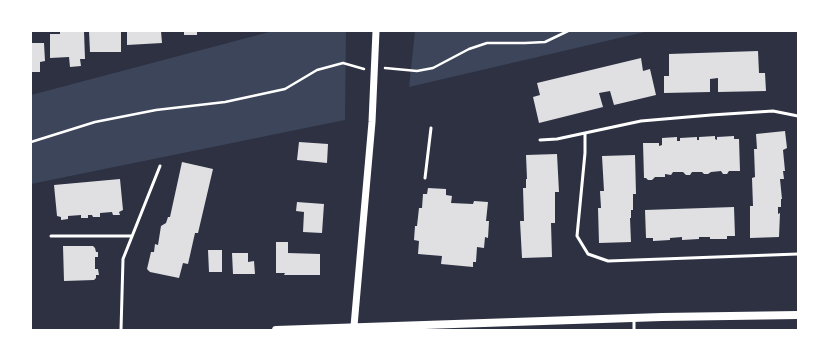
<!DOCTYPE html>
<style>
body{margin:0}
#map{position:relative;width:829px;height:361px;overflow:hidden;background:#2d3142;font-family:Poppins,sans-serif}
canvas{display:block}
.frame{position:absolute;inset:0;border:32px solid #fff;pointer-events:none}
</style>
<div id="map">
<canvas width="829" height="361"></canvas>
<div class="frame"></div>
</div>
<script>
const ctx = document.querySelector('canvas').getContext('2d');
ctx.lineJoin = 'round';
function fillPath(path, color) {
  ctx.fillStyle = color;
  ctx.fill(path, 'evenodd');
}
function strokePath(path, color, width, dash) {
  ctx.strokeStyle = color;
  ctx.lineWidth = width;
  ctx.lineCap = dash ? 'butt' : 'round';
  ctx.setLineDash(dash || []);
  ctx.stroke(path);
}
const green = new Path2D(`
 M273 31H346L345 120 31 184V95Z
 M415 31H649L409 87Z`);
const building = new Path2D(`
 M60 31H84L85 59H80L81 66 70 67 69 57 50 58V34H60Z
 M89 31H121V52H90Z
 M127 31H161L162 43 127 45Z
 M184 31H197V35H184Z
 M31 43H44L45 61 40 62V72H31Z
 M758 51 759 73H765L766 91 718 92V78L710 79V92L664 93V76H669V54Z
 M641 58 643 71 650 69 656 95 614 105 610 91 599 93 603 107 539 123 533 97 540 95 537 83Z
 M785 131 787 148 783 150 785 171H783L784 179H780L782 199H781V207H778V214L780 213 779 237 750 238V206H753L752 178 755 177 754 149H757L756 134Z
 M715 136V139L717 140V137L734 136V139H739L740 171H729L727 174H723L721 171 711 172 708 174H704L702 172H692L690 175H686L683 172H673L671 175 665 174V177H655L652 180H648L646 178H644L643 143H659V146L662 145V138L677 137V141H680V138L697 137V140H699V137Z
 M299 142 328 144 327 163 297 160Z
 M557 154 559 192H555V223H551L552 257 522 258 520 221H524L523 188H526V179H527L526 155Z
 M635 155 636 194H633V210H631V218H630L631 242 599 243 598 208H601L600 191H604L602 156Z
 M182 162 213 169 198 233H195L188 264 183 263 179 278 150 272 147 269 151 252H154L155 244 158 245 161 226 166 223 168 217H170Z
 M120 179 123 210 119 212 120 215H113L112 212 100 213V217H93L92 215H88V218H81V215L68 216V219L61 220V217L57 216 54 185Z
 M428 188 446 189V195L452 196 451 203 473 204 474 201 488 202 486 221H489L488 238 485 237 484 248 477 247 476 262H473V267L441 264 442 256 418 254 419 241 414 240 415 226H417L419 208H422L423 194H427Z
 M297 202 324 204 322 233 303 232 304 212 296 211Z
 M734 207 735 236H727V239H710V237H699V239L682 240V237L670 238V240L653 241V238H646L645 210Z
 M276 242H288V253L320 254V275H284L285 273H276Z
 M63 246H93L95 248 96 252H98V257H95V269H98L99 275H96V278L94 280 64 281Z
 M208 250H222V272H209Z
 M232 253H248V262L254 261 255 274H233Z`);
const path = new Path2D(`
 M385 68 417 71 433 68 469 49 487 43H525L545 42 568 31
 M31 142 95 122 156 110 225 102 285 89 317 70 343 63 364 69`);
const service = new Path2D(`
 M585 133V153L577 236 588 254 608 261 798 254
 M540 140 557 139 641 121 711 115 773 111 798 116
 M425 178 431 128
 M51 236H132
 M121 330 123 259 160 166
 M634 330V318`);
const tertiary = new Path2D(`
 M354 326 372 122 376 31`);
const secondary = new Path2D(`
 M276 330 662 317 798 315`);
fillPath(green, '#3c4559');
fillPath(building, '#e0e0e3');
strokePath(path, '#fff', 2.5);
strokePath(service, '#fff', 3);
strokePath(tertiary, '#fff', 7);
strokePath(secondary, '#fff', 8);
</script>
